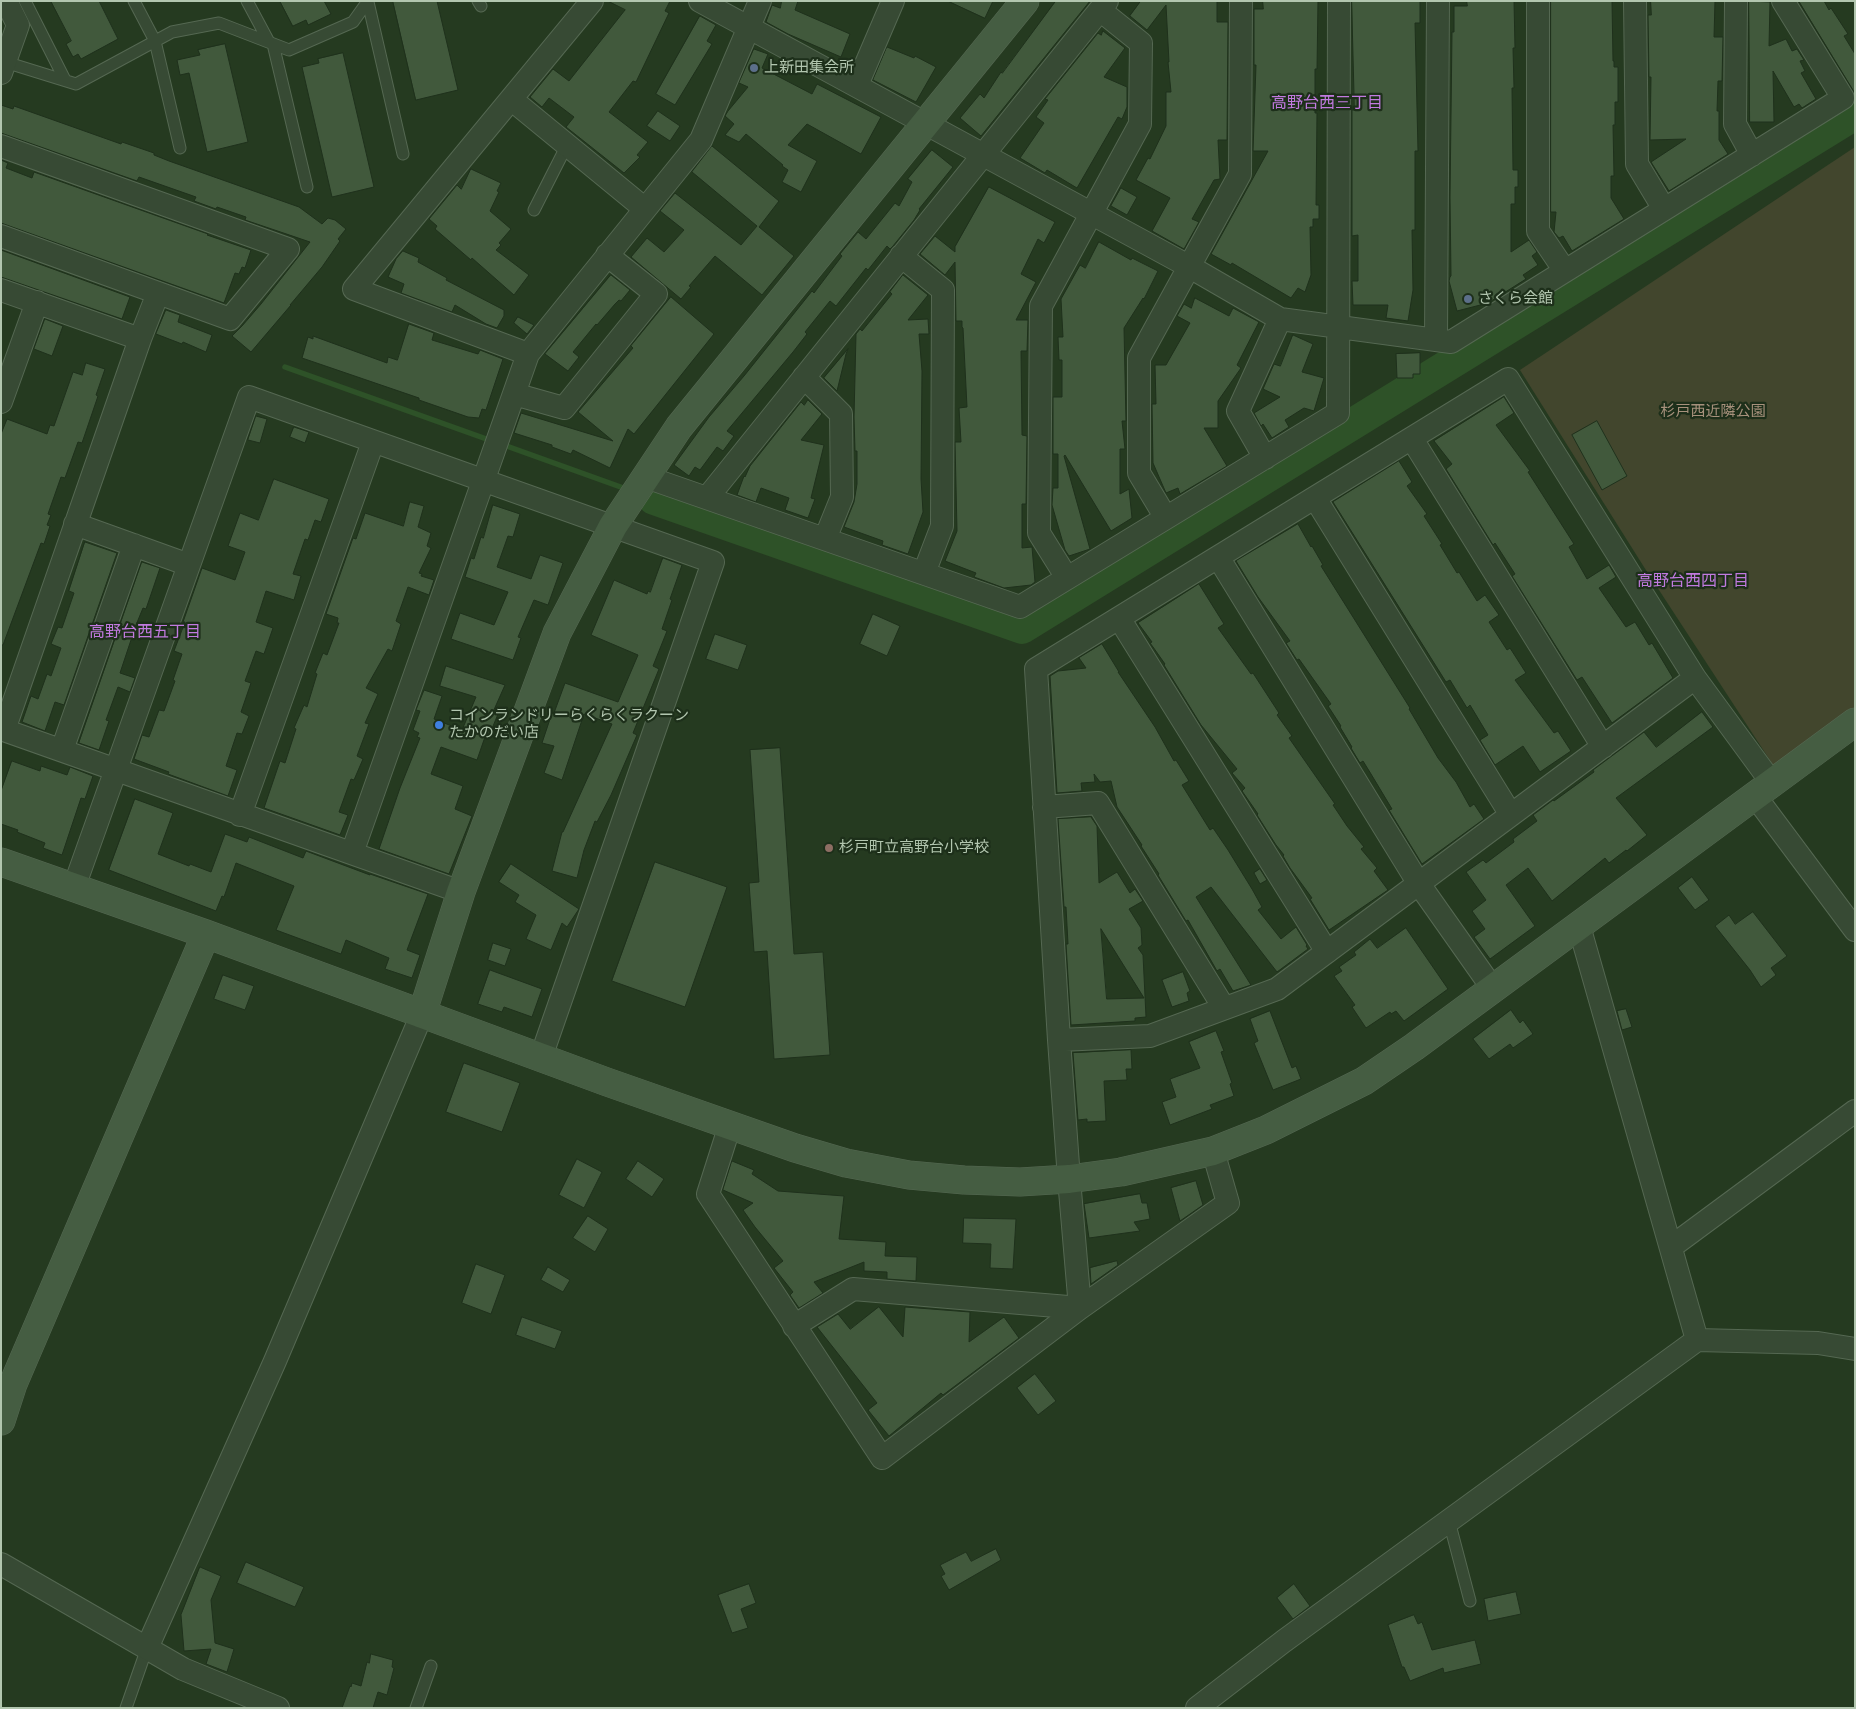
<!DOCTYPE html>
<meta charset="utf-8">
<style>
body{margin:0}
#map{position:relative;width:1856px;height:1709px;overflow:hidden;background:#253a20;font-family:Signika,sans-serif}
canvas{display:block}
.frame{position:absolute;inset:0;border:2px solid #b2c6af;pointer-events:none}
</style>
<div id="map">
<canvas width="1856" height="1709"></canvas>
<div class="frame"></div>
</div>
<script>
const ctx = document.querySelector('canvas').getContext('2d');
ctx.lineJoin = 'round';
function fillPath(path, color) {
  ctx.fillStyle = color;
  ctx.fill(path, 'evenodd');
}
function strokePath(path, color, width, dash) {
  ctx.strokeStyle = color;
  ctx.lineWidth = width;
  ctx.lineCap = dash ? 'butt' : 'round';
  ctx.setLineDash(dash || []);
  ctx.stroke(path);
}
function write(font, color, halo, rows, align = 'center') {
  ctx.font = font + ' Signika,"Noto Sans JP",sans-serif';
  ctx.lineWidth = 4.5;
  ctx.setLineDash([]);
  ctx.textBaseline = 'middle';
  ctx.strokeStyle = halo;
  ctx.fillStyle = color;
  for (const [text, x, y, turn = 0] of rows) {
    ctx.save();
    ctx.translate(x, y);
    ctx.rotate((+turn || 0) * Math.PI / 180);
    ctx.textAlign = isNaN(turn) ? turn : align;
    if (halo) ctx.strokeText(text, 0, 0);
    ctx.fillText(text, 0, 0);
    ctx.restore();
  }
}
const green = new Path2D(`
 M1855 147V709L1775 768 1644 567 1520 370Z`);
const stream = new Path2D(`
 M285 367 492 441
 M501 444 629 490
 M642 494 654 499`);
const river = new Path2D(`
 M654 499 1022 628 1855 114`);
const building = new Path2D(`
 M51 1H99L118 39 81 59 78 54 73 57 66 44 71 41Z
 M280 1H324L331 14 308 25 306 20 293 26Z
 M393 1H437L458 90 416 100Z
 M608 1H670L665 11 669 13 636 82 633 81 609 112 648 142 637 155 640 157 624 173 566 127 574 117 549 98 542 107 530 97 553 69 569 81 625 10Z
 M782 1H798L795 10 850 34 841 57 788 34 766 22 772 5 780 8Z
 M948 1H993L985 18Z
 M1056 1H1090L981 136 960 118 980 94 984 98 1001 72 1002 73Z
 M1141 1H1217V22H1228L1227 140H1218L1220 179 1214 180 1192 219 1199 222 1184 249 1152 231 1170 198 1136 180 1148 158 1150 159 1166 126V92H1171L1168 62H1169L1166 5 1147 30 1130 16Z
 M1263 1H1318L1317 69H1315V113H1317L1316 205H1319V219H1313V227H1310L1311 275 1305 292 1298 288 1291 298 1232 263 1231 265 1211 254 1268 151H1253L1256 65H1254V9H1263Z
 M1352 1H1420V23H1415L1418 151H1415V230H1412L1413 290 1408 321 1386 318 1388 305H1353L1352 281H1358V235L1352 236V110H1354Z
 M1467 1H1514L1515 48H1513L1514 88H1512L1513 170H1518V187H1515V204H1511V252L1529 240 1537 252 1532 256 1538 265 1523 275 1526 279 1488 303 1457 311 1449 281 1450 277 1451 276 1450 197 1452 32H1454V6H1467Z
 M1551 1H1612L1613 61H1614V67H1618V102H1615V125H1613L1614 176H1611V198L1624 219 1572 251 1563 236 1559 238 1554 232 1556 212H1551Z
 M1651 1H1715L1714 37H1723L1722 81H1718L1717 111H1719V140L1728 154 1669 191 1651 162 1686 139 1650 140 1651 77H1649L1648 15H1651Z
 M1749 1 1770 2 1769 46 1786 39 1792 51 1797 49 1804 60 1800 61 1805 71 1801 73 1816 99 1802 108 1799 104 1794 107 1773 71 1774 122H1750Z
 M1799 1H1824L1829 10 1831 8 1848 34 1844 36 1855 54V93Z
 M700 16 716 25 707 41 712 44 675 105 656 94Z
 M1103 31 1125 48 1104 77 1127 87V107L1122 119 1118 117 1077 188 1047 170 1045 173 1020 158 1044 123 1036 117 1048 100 1045 99 1098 33 1101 35Z
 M225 44 248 142 207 152 189 73 180 75 177 60 200 55 198 50Z
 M887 47 914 58 915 56 936 67 916 102 873 80Z
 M754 49 768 54 762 68 812 94 817 84 881 117 861 154 807 124 788 145 817 161 801 192 782 182 788 170 782 166 783 165 746 134 739 142 725 135 734 124 725 116 728 111 748 87 739 83Z
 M343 53 374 187 332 197 302 67 319 63 318 59Z
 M1 105 13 109 14 106 121 144 122 142 154 153V155L169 161 299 207 322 224 328 218 335 220 346 229 338 239 340 241 322 267 290 305H291L251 352 232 336 242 326 261 304 310 242 245 220 246 217 217 207 216 209 194 201 196 197 139 177 137 181 1 133Z
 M658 111 680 126 670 141 647 126Z
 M712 146 779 201 759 227 794 256 762 295 715 256 689 286 691 287 681 299 631 257 647 238 664 252 684 230 660 211 675 193 741 245 757 226 692 172Z
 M932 150 953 167 919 209 920 210 914 220 893 246 890 249 887 246 868 270 866 268 836 306 830 301 805 332 807 334 793 352 727 431 734 436 723 451 717 447 700 470 695 467 689 476 674 465 709 417 744 376 812 291 814 293 842 256 840 254 858 232 866 239 895 203 899 206 912 182 908 179Z
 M1 160 8 163 6 168 32 178 34 172 208 234 207 235 251 250 245 268 242 267 239 274 235 273 224 303 1 223Z
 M471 169 501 183 497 191 499 192 490 211 511 229 499 243 501 245 496 250 529 275 514 295 472 258 471 260 435 229 437 226 429 219 457 185 461 189Z
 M989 187 1055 222 1044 243 1038 239 1021 274 1036 282 1016 320H1028L1027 351H1021L1022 435 1027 436 1026 504H1022V548L1032 547 1035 582 1031 585 1004 588 974 577 976 573 945 561 957 531 955 442H961L959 408 967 407 963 328 962 327V321H956L955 262 945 275 920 254 935 236 955 252V247Z
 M1121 188 1137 197 1127 215 1111 206Z
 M1099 242 1131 260 1132 258 1158 271 1144 299 1143 298 1124 328 1126 421H1122L1125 449H1120V494L1129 489 1132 518 1111 531 1065 455 1064 456 1090 549 1069 556 1065 550 1052 505 1053 488H1058V454H1053V397H1062V360H1059L1058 337H1063L1061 299 1080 265 1085 268Z
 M1 250 130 297 122 319 1 277Z
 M403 251 419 258 418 262 447 278 446 280 504 310V316L497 328 486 324 455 305 452 312 401 293 404 284 388 277 396 259Z
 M611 275 630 290 621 301 619 300 615 304 597 325 596 324 573 352 579 357 568 371 545 354Z
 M903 275 928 295 908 320 928 319 929 334H919L922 371 921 479 923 512 908 554 882 545 883 541 844 527 854 502 857 484V451H855L854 417 856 334 860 329 862 331 892 294 890 292Z
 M671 297 714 334 634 434 628 429 610 468 573 450 571 454 552 447V445L514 433 521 413 613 441 578 412 633 348 631 346Z
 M1195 298 1229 316 1233 308 1259 322 1237 365 1241 368 1218 401V428H1204L1227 466 1180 494 1178 488 1166 493 1153 463 1152 404H1156L1155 365H1166L1190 323 1177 316 1184 304 1191 308Z
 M166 310 180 315 178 322 212 335 206 352 183 342 182 344 156 334Z
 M518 317 534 325 527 334 514 323Z
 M45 319 63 326 52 356 34 349Z
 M409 324 434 333 432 340 478 354 480 350 503 359 486 410 482 409 479 418 468 417 419 400V398L302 358 308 337 313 339V336L387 363 388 357 397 360Z
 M1293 335 1313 344 1302 372 1324 378 1314 411 1304 408 1285 420 1289 427 1272 438 1263 424 1261 426 1254 413 1280 397 1263 389 1274 364 1280 366Z
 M848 349 846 354 837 391 824 378Z
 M1420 353V374H1413V378H1397L1396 354Z
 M86 363 105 369 96 395 98 396 82 443 78 442 65 478 61 477 48 514 51 515 47 525 50 526 44 544 41 543 3 645H1V434L7 419 47 434 50 425 54 426 73 372 82 375Z
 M1504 397 1514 413 1496 425 1530 471 1528 472 1574 544 1569 547 1587 579 1609 565 1616 577 1599 588 1626 627 1635 622 1649 645 1652 643 1673 678 1612 723 1582 677 1577 680 1512 576 1515 574 1495 543 1493 545 1446 469 1452 464 1434 441Z
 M808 400 822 414 801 440 824 445 811 498 815 499 808 518 785 510 789 498 761 488 756 502 737 495 744 476 745 477 750 466 801 402 804 405Z
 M256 416 267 419 260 443 248 440Z
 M1597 421 1627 476 1602 490 1572 435Z
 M294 427 309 432 305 443 290 437Z
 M1399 461 1412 482 1407 486 1427 514 1424 516 1442 544 1440 545 1457 573 1459 572 1477 601 1485 595 1499 615 1489 622 1507 650 1510 648 1526 673 1515 680 1554 733 1558 731 1571 751 1540 772 1523 746 1495 765 1480 740 1488 735 1470 705 1467 708 1450 680 1446 682 1333 502Z
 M274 479 329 499 321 522 315 520 308 540 305 539 293 574 301 576 294 600 266 591 256 622 273 628 264 654 256 651 245 681 251 683 241 712 249 716 242 734 237 733 226 766 237 770 228 796 168 774 169 772 134 759 142 735 149 737 159 710 164 711 175 681 173 680 182 654 174 651 185 622H183L202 568 235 580 245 552 228 546 240 513 258 520Z
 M410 502 424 506 418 527 431 533 427 546 431 548 419 573 422 574 421 576 434 580 429 595 408 587 396 621 401 624 392 651 388 649 366 688 378 694 365 723 369 724 357 756 363 759 354 780 351 779 339 812 348 815 340 835 264 808 280 761 285 763 296 729 294 728 304 705 307 707 317 674 315 673 323 653 327 655 339 623H337L338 618 326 614 353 538 356 539 365 513 403 526Z
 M493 505 520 514 513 537 508 536 497 567 531 579 540 555 563 563 548 605 534 600 518 637 521 638 513 660 451 639 460 613 494 625 508 592 465 577 471 558 474 559 481 537 483 538Z
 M1298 524 1311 547 1312 546 1323 565 1321 566 1410 708 1409 709 1438 758 1456 782 1470 807 1474 804 1484 819 1422 864 1389 810 1392 809 1371 774 1363 761 1360 763 1351 748 1352 747 1340 727 1341 726 1328 706 1331 704 1299 659 1297 660 1286 643 1290 641 1258 597 1236 561Z
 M85 542 117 553 64 705 55 702 45 731 22 722 31 696 38 699 47 674 51 676 61 648 51 644 58 627 62 628 74 593 69 591Z
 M663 558 682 565 670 599 672 600 662 629 667 631 653 666 659 669 633 733 637 735 611 795 597 822 595 821 584 850 577 878 552 871 562 832H563L612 724 584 714 562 780 544 773 554 746 542 743 552 713H554L565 683 618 702 638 655 591 635 614 580 647 594 648 591 650 592Z
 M142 562 160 568 146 609 143 608 136 625 120 673 135 678 130 692 118 687 106 720 109 721 99 750 79 743Z
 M1199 584 1224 624 1218 628 1251 674 1253 673 1279 713 1277 715 1292 736 1289 738 1335 804 1333 805 1347 826 1364 847 1361 849 1377 868 1374 871 1388 890 1329 930 1310 899 1312 898 1290 868 1283 856 1284 855 1276 845 1257 815 1258 814 1242 791 1245 788 1232 773 1237 769 1201 725 1164 665 1165 664 1153 647 1150 643 1152 642 1138 623Z
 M873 614 900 626 887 656 860 644Z
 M715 634 747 645 738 670 706 659Z
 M1102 644 1119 672H1118L1155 727 1174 761 1176 760 1189 781 1182 785 1210 830 1213 828 1228 850 1252 889 1262 907 1258 910 1281 939 1296 927 1307 945 1306 946 1308 949 1277 972 1211 887 1196 897 1251 985 1233 991 1220 969 1217 971 1188 920 1186 921 1158 875 1159 874 1141 846 1142 845 1117 807 1111 781 1100 782 1094 774 1095 782 1081 783 1082 791 1057 793 1050 676 1058 671 1086 668 1079 658Z
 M446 666 505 685 493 712 498 714 489 736 486 734 477 760 441 747 431 774 463 786 455 809 472 816 449 874 379 849 400 788 420 738 417 737 419 733 413 730 420 711 416 710 424 690 442 696 434 719 462 730 476 697 440 686Z
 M1702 712 1713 727 1616 798 1647 835 1627 851 1626 850 1609 863 1605 858 1552 901 1528 868 1506 885 1535 926 1490 959 1474 937 1485 929 1472 911 1486 900 1466 872 1483 860 1486 863 1514 842 1513 839 1537 821 1533 815 1553 800 1554 801 1594 772 1593 770 1644 732 1656 747Z
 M780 748 794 954 823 952 830 1055 774 1059 767 951 754 952 749 883 759 882 750 750Z
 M12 761 40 771 41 766 67 775 70 767 93 776 85 799 81 798 62 855 43 848 45 843 17 832 18 830 1 824V791Z
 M135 799 173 813 158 854 189 866 190 864 211 872 225 834 247 842 249 837 303 858 306 851 370 875V874L428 894 407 950 420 955 412 978 385 969 389 958 346 940 341 954 276 930 294 886 236 863 224 897 222 896 216 911 109 870Z
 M1091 817 1097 826 1099 883 1117 872 1130 893 1135 889 1143 901 1129 909 1141 928 1142 945 1138 948 1143 955 1146 1017 1135 1018V1021L1071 1025 1066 944H1068L1066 907H1064L1058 819ZM1101 929 1144 998 1107 999Z
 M655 862 727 887 685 1007 612 981Z
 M511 864 579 909 567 927 562 923 551 950 526 939 536 915 515 902 519 895 499 882Z
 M1260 869 1267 880 1260 884 1254 873Z
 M1692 877 1709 900 1695 910 1678 888Z
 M1753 912 1787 956 1771 968 1776 975 1761 987 1750 970 1715 926 1729 915 1735 924Z
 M1406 928 1448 989 1404 1021 1396 1011 1391 1014 1390 1012 1366 1028 1352 1007 1355 1005 1334 976 1342 971 1339 967 1356 955 1354 952 1370 939 1377 948Z
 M493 943 511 949 505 966 488 960Z
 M490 970 542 989 532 1017 504 1007 502 1012 478 1004Z
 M1183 972 1190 991 1187 993 1189 1001 1172 1007 1162 980Z
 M223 975 254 986 245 1010 214 999Z
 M1626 1009 1632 1027 1622 1030 1617 1011Z
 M1511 1010 1520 1023 1523 1020 1533 1034 1513 1048 1510 1044 1489 1059 1473 1039Z
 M1270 1011 1292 1068 1296 1066 1301 1079 1273 1090 1254 1043 1258 1041 1250 1019Z
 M1216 1031 1224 1051 1221 1052 1232 1083 1230 1084 1234 1096 1210 1105 1212 1109 1170 1125 1162 1102 1176 1097 1170 1079 1200 1068 1189 1042Z
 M1131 1050 1132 1069H1126L1127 1080 1104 1081 1106 1121 1087 1122V1119L1078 1120 1073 1053Z
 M464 1063 520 1083 502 1132 446 1112Z
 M577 1159 602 1172 584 1208 559 1195Z
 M638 1161 664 1179 652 1197 626 1179Z
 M732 1161 754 1170 752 1174 778 1191 844 1196 839 1239 886 1242 885 1256 917 1257 916 1281 887 1279V1272L864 1271V1262L814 1282 823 1293 799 1308 790 1295 793 1292 774 1268 783 1261 755 1227 743 1210 753 1203 723 1190Z
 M1196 1181 1203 1205 1180 1221 1171 1188Z
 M1140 1194 1142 1203H1147L1150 1219 1134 1222 1140 1231 1089 1238 1084 1204Z
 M588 1216 608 1229 595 1252 573 1238Z
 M964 1218 1016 1219 1013 1269 990 1268 991 1244 963 1243Z
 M1117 1261 1118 1265 1091 1284 1090 1268Z
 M476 1264 505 1275 491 1314 462 1303Z
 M548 1267 570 1280 563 1292 541 1280Z
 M879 1307 903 1337 905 1307 970 1312 969 1342 1004 1317 1019 1338 943 1395 941 1393 889 1436 868 1410 877 1403 817 1327 838 1314 850 1329Z
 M522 1317 562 1331 555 1349 516 1335Z
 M1035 1374 1056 1401 1038 1415 1017 1388Z
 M996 1549 1001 1560 949 1590 941 1576 945 1574 940 1565 966 1552 971 1561Z
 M246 1562 304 1587 295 1607 237 1583Z
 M200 1567 221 1576 211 1600 215 1643 234 1649 227 1672 206 1664 211 1649 184 1651 181 1615Z
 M749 1584 756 1603 741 1609 748 1628 732 1633 718 1595Z
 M1294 1584 1310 1606 1293 1619 1277 1598Z
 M1516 1592 1521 1614 1488 1621 1484 1599Z
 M1414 1615 1418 1624 1422 1622 1432 1650 1475 1640 1481 1664 1444 1673 1443 1668 1410 1681 1404 1667H1402L1388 1625Z
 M371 1654 393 1660 392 1667 394 1668 387 1695 378 1692 373 1708H342L350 1686 351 1687 352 1683 361 1686 367 1662 369 1663Z`);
const lane = new Path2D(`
 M25 1 65 80
 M134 1 155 41 180 148
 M247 1 269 42
 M478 1 481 6
 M368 2 403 154
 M273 44 307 187
 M5 62 76 84 172 32 219 23 289 50 353 22 368 1
 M534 210 567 145
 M1449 1521 1470 1601
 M126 1708 147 1648
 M416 1708 431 1666`);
const street = new Path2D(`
 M700 1 1190 267 1280 319 1451 342 1843 98 1783 1
 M1538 1V231L1565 271
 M1635 1 1637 164 1664 209
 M1736 1 1735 124 1752 155
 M1 73 18 25 6 1
 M857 85 893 1
 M511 99 645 209
 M1 146 288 249 230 319 1 236
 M901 256 943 290 942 526 924 573
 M1 290 140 339 4 730
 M140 339 158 293
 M1436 340 1438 1
 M528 354 354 289 592 1
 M804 377 841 414 842 497 825 539
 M514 394 564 408 656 294 607 255
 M1 402 37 302
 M1412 439 1603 747
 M1265 458 1238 411 1280 319
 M646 477 1020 607 1338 413 1339 1
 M707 498 1107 1
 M1315 498 1511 815
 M1166 518 1139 473V358L1240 174 1241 1
 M75 524 189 565
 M1218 557 1508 379 1695 678 1772 783
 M1067 578 1039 533 1041 306 1140 124 1141 43 1100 10
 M1119 618 1327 952
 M1 729 461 892
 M62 750 134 545
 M1755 796 1855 930
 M1044 807 1098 803 1224 1008
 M240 815 373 442
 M352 853 528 354 701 140 760 1
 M74 887 249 397 713 562 541 1057
 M1059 1040 1036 669 1218 557 1419 884 1493 989
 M730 1125 708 1194 882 1458 1080 1308 1069 1179 1059 1040 1150 1036 1277 989 1695 678
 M1671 1247 1855 1111
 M794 1326 853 1289 1080 1308 1228 1203 1213 1151
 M1697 1340 1818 1343 1855 1349
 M1 1564 183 1669 278 1708
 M147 1648 275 1361 422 1014
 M1197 1708 1284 1641 1697 1340 1579 926`);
const secondary = new Path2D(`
 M1 862 206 934 607 1082 795 1148 846 1163 909 1175 964 1180 1020 1182 1069 1179 1121 1172 1213 1151 1266 1130 1364 1081 1414 1047 1855 722
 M422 1014 461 892 557 633 613 526 679 427 1025 1
 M1 1421 13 1384 206 934`);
const markers = [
 [754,68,5,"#5c6f8a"],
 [1468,299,5,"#5c6f8a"],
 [439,725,5,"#3f7fe0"],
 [829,848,5,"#8d6e63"]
];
const poiNames = [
 ["上新田集会所",764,68],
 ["さくら会館",1478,299],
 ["コインランドリーらくらくラクーン",449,716],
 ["たかのだい店",449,733],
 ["杉戸町立高野台小学校",839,848]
];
const parkNames = [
 ["杉戸西近隣公園",1713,412]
];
const neighbourhoodNames = [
 ["高野台西三丁目",1327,104],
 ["高野台西四丁目",1693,582],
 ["高野台西五丁目",145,633]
];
fillPath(green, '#42462d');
strokePath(stream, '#2e5228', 5.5);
strokePath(river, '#2e5228', 32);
fillPath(building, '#41593c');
strokePath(building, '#1f311c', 1);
strokePath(lane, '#556852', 13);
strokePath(street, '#556852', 24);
strokePath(secondary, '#556852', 29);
strokePath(lane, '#374a34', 11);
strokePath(street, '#374a34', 22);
strokePath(secondary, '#455d42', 28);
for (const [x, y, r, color] of markers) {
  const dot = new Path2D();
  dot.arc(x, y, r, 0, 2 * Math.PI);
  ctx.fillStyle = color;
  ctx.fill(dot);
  strokePath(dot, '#1d2f1a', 2);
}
write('15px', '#b2c6af', '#1d2f1a', poiNames, 'left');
write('15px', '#a7917c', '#1d2f1a', parkNames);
write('16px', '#c17adf', '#1d2f1a', neighbourhoodNames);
</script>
